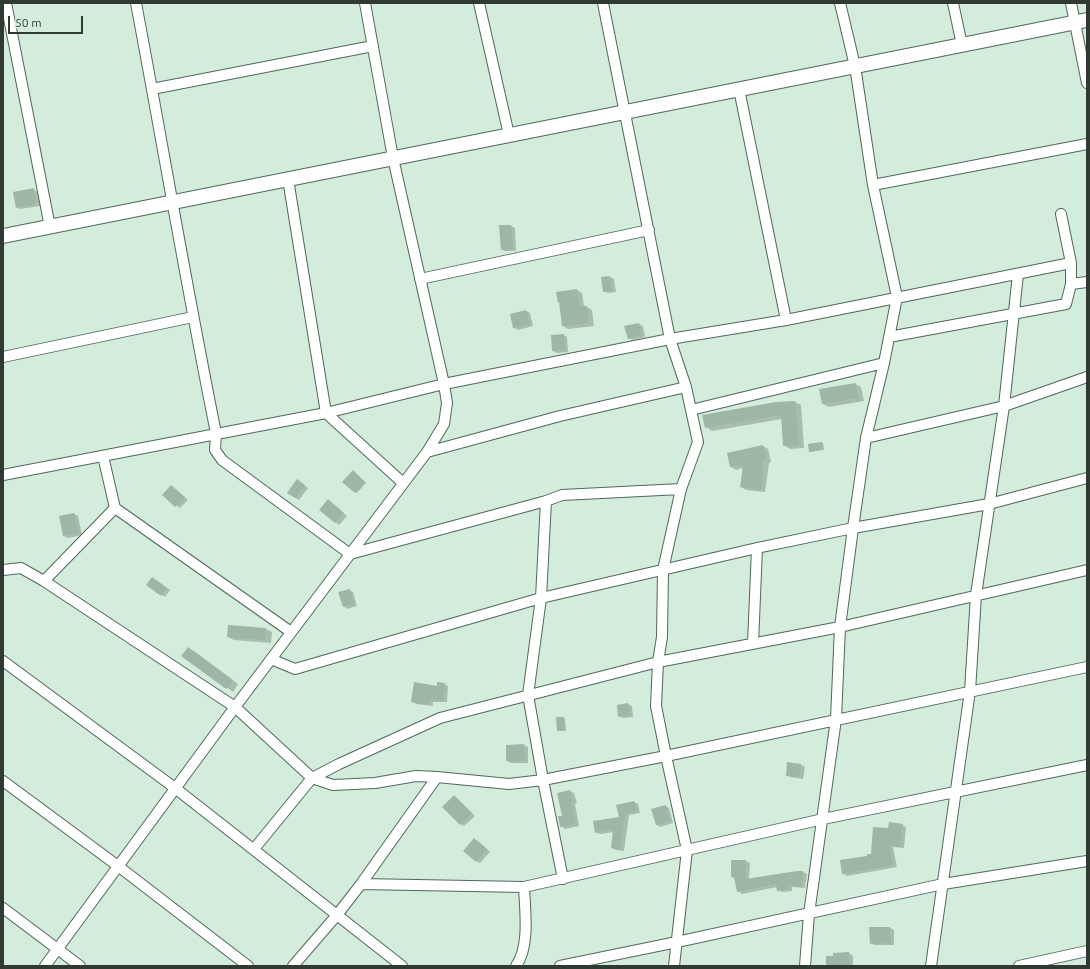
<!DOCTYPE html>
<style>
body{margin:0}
#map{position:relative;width:1090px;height:969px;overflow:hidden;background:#d3ecdb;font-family:Ubuntu,sans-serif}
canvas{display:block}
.frame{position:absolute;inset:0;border:4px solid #303a33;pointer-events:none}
.scale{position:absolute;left:8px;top:16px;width:75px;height:18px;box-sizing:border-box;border:2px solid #303a33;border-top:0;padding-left:5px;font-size:12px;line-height:14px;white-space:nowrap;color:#303a33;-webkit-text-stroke:3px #d3ecdb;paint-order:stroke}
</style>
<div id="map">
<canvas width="1090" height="969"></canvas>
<div class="frame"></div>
<div class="scale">50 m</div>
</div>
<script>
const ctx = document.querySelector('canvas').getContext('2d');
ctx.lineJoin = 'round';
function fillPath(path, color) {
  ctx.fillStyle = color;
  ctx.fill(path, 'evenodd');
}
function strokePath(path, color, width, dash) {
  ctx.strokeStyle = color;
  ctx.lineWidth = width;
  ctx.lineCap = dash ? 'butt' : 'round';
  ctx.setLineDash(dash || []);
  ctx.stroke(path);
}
const shadow = new Path2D(`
 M34 190 38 192 40 206 20 209 17 207Z
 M500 226H511L515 228 516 251H505L501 249Z
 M610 277 614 279 616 292 608 293 604 291Z
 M577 290 582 293 584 307H587L592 310 594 326 568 329 563 326 561 303 559 302Z
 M526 311 530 313 533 326 518 330 514 328 511 315Z
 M639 324 643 326 645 337 632 340 629 338Z
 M563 335 567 337 568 352 557 353 553 351Z
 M855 384 861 387 864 401 829 407 823 404Z
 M795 402 801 405 804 448 790 449 784 445 782 419 712 431 706 427 776 403Z
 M822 443H823L824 450 811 452 810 451Z
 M763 446 768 449 771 462 769 463 765 492 746 490 741 487 743 468 736 470 731 467 728 453Z
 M354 472 366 483 357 493 343 481Z
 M301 483 308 488 299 500 288 493Z
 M171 486 188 500 180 508 163 495Z
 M328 500 347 516 339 525 321 510Z
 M74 514 78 516 82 535 68 538 64 536Z
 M156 580 170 590 165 597 162 595Z
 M349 590 353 592 357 606 347 609 344 606Z
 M229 626 266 629 272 632 271 643 234 640 228 637Z
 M194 651 238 684 233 692 182 656Z
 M444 684 448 686 447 702H433V706L416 704 412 701Z
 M628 704 632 706 633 717 623 718 619 716Z
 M563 718 565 719 566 731H559L558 730Z
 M524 745 528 747V763H511L507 761V746Z
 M788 763 801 765 805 767 803 779 790 777 787 775Z
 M570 791 574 793 577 803 575 804 579 826 565 829 561 826 563 816 558 794Z
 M454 796 475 816 464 826 461 824Z
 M634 802 638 804 640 813 629 815 624 851 616 850 612 848 614 832 600 834 596 832 620 818Z
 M665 806 669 808 673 823 660 827 657 825Z
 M902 825 906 827 904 848 893 847 897 867 847 876 843 874 872 854 889 829Z
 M478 841 490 852 480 863 476 861Z
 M732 861H746L750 863 749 879 797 872H803L807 874 805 888 792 887V891L782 892 778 890 777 887 742 894 738 891 735 879 732 877Z
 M890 928 894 930V945H874L871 943Z
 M849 953 853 956V966H828Z`);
const building = new Path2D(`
 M34 188 36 204 16 208 13 192Z
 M499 225H511L513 249 501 250Z
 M610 276 612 291 603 292 601 277Z
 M577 289 580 306H587L589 323 562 326 559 302 558 303 556 292Z
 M526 310 530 324 513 328 510 314Z
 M639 323 642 335 628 339 624 326Z
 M564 334 565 350 552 351 551 335Z
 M856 383 858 398 822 404 819 389Z
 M795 401 799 445 783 446 781 415 705 428 702 415 776 402Z
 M822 442 823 449 809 452 808 444Z
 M763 445 767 460H764L761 490 740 487 743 465 730 467 727 453Z
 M353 470 365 482 355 493 342 482Z
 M297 479 305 485 295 498 287 493Z
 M171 485 185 497 175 507 162 495Z
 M328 499 344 513 335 523 319 510Z
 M74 513 79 533 63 536 59 516Z
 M152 577 167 588 161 596 146 585Z
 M350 589 354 604 343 607 338 592Z
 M228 625 266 628 265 640 227 637Z
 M188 647 233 680 226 689 181 656Z
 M414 682 437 686V682L445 683 444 701 430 700 429 705 411 702Z
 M628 703 630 715 618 717 617 705Z
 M556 717H564L565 730 557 731Z
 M524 744 525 761H506V745Z
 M787 762 801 764 800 777 786 776Z
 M570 790 573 802H571L575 824 560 827 558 816H562L557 793Z
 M454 795 472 813 460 825 442 807Z
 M634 801 637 811 625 814 620 850 611 848 613 829 595 833 593 821 619 817 616 805Z
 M666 805 670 821 656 825 651 809Z
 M889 822 903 824 900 847 890 846 894 865 842 874 840 860 867 856V854H871L873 827 888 828Z
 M474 838 487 849 476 862 463 851Z
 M731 860H746V879L797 871H803L802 887 788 885 789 889 777 891 776 884 737 892 734 877H731Z
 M869 927H890L891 943 870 944Z
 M849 952 850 966H826V956H833V953Z`);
const street = new Path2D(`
 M6 3 50 227
 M136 3C163 146 187 290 216 433L215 450 222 460 350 554 546 501 562 495 681 489
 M479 3 509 135
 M603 3 670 339 686 387 698 442 681 489 663 570 662 637 658 662 656 706 666 756 687 850 674 966
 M953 3 962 45
 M1071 3 1087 83
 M152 89 373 46
 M739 89 786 320
 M288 179 326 413 403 483
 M873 185 1087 144
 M420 279 649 230
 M1071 284 1087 282
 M889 337 1066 304 1071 284V263L1061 214
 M3 357 193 317
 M691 410 884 363
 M866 438 1004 406 1087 377
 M427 452 560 416 686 387
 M103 456 115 508 291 632
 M3 475 326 413 444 384 670 339 786 320 1071 263
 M546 501 541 598 528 695 543 780 563 879
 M3 570 21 568 44 581 235 707 312 778 339 764 440 718 658 662 840 627 1087 570
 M44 581 115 508
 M753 644 757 548
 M271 659 295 669 541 598 757 548 853 528 989 504 1087 478
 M3 661 175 788 402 966
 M3 781 118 866 248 966
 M254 849 312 778 333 785 375 783 416 776 437 777 509 784 543 780 666 756 1087 667
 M361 884 524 887 823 819 1087 765
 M3 908 80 966
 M45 966 235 707 427 452 444 424 447 403 444 384 393 158 365 3
 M293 966 337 915 361 884 437 777
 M516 966C530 947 525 910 524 887
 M560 966 677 942 943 884 1087 861
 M805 966 809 914 836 719 840 627 853 528 866 438 884 363 897 297 873 185 855 66 840 3
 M931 966 970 691 976 595 1004 406 1018 274
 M1019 966 1087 951`);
const secondary = new Path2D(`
 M3 236 1087 20`);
fillPath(shadow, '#0003');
fillPath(building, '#9eb6a6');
strokePath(street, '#516859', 12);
strokePath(secondary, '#516859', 16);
strokePath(street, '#fff', 10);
strokePath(secondary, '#fff', 14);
</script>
